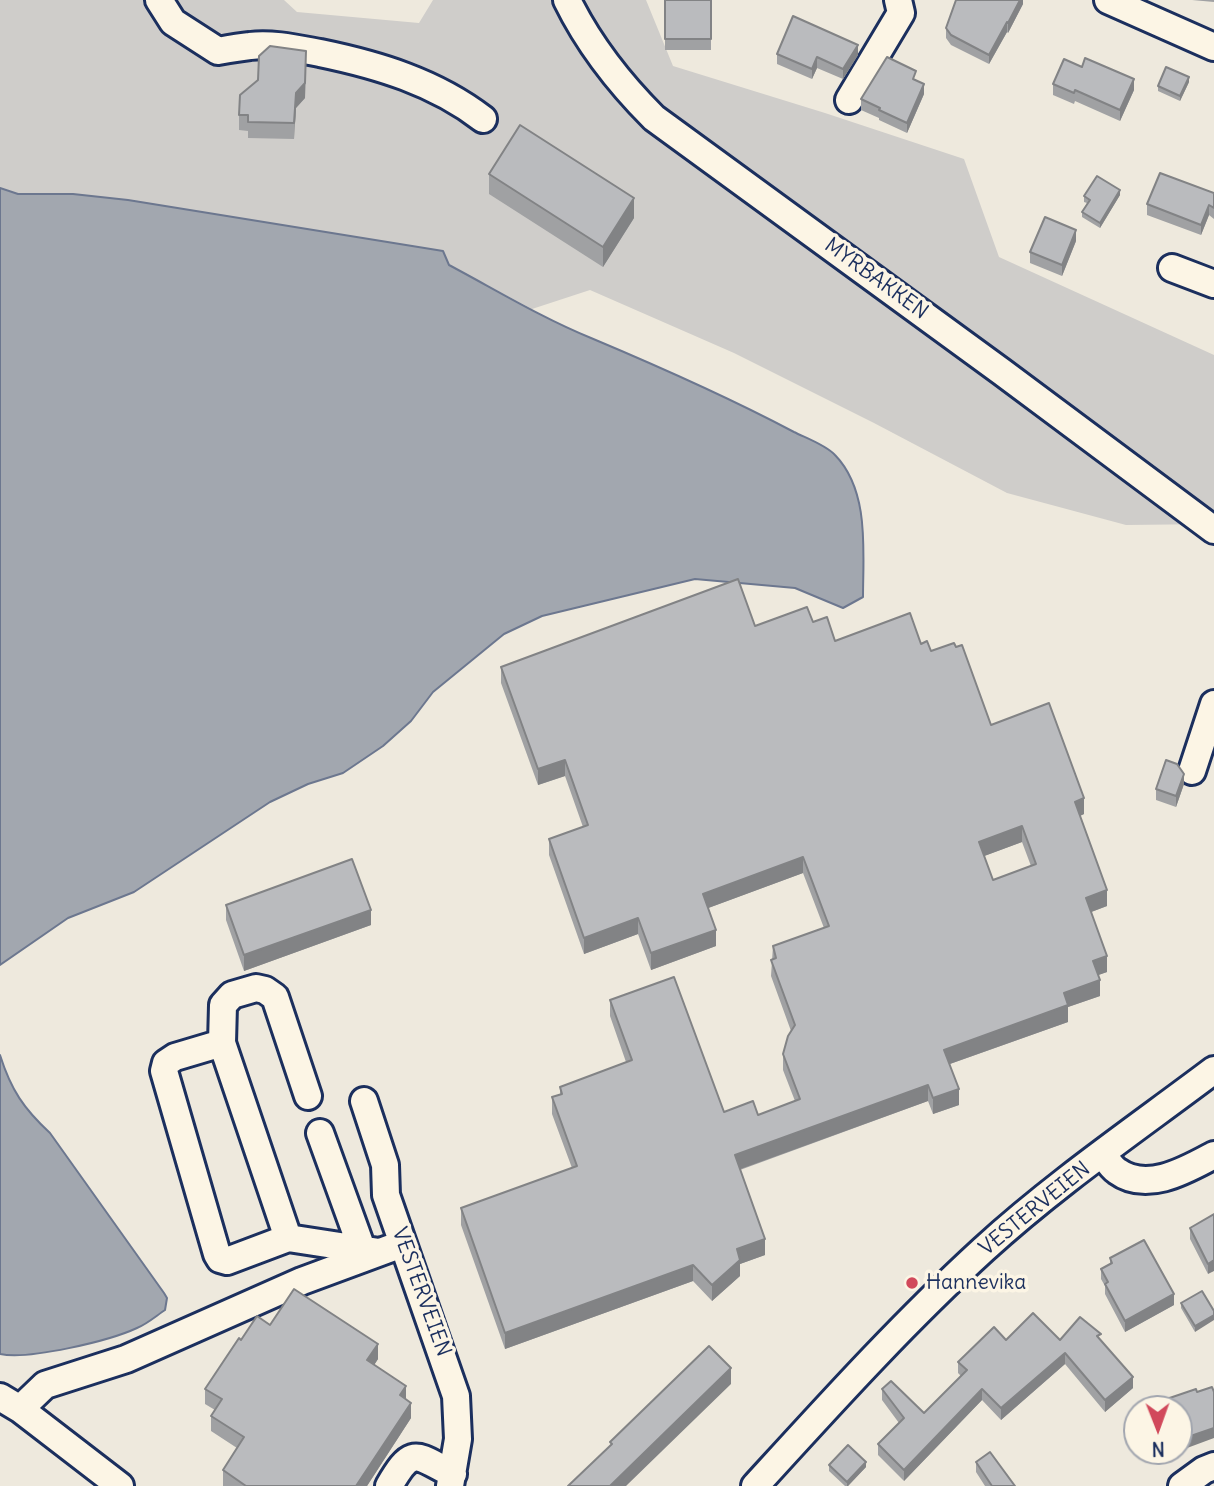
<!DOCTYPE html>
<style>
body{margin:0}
#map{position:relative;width:1214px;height:1486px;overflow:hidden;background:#eee9dd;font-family:Delius,sans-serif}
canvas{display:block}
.north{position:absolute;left:1123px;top:1395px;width:70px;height:70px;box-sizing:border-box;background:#fcf5e5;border:2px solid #a2a6af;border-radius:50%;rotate:179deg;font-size:19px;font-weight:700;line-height:28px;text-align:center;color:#1b2f5e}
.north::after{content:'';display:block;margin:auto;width:24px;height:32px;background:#d1495b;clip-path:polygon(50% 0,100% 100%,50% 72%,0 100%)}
</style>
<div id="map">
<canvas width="1214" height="1486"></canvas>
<div class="north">N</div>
</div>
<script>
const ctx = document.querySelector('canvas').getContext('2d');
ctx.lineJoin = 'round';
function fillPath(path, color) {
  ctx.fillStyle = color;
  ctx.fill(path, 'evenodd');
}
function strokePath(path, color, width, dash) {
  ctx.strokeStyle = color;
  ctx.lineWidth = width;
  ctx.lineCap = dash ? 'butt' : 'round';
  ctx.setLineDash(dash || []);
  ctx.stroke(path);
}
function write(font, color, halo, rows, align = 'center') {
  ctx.font = font + ' Delius,sans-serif';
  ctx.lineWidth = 7;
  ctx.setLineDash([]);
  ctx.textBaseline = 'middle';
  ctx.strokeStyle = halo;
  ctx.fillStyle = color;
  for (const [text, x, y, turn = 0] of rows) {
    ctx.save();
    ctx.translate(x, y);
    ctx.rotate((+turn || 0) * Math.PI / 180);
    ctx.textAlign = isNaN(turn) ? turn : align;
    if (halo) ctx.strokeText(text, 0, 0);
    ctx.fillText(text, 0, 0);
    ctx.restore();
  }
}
const green = new Path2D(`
 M0 0H284L297 12 419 23 433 0H646L673 66 825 113 964 159 999 257 1214 355V524L1126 525 1007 493 874 423 734 353 590 290 532 309 449 265 128 200 73 194H18L0 188Z`);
const water = new Path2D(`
 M0 188 18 194H73L128 200 443 251 449 265C496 290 542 318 591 338 660 367 728 397 794 432 806 438 826 445 835 455 870 491 863 552 863 597L843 608 795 588 695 579 542 616 504 634 433 692 411 721 383 746 343 773 308 784 270 802 134 892 68 918 0 965Z
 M0 1055C11 1090 24 1109 50 1133L164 1293 167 1298 165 1310C156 1316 147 1324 137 1328 109 1341 29 1360 0 1354Z`);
const minor = new Path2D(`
 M159 0 173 22 218 51C229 49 240 47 250 46 272 43 298 49 320 53 378 65 435 82 483 119
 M567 0C589 45 619 83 654 118L1002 372 1214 530
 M1108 0 1214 47
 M849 100 901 13 898 0
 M1172 268 1214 284
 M1192 771 1214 704
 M222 1043 175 1057 166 1063 164 1071 217 1254 220 1259 227 1261 288 1238
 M308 1096 275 997 265 990 256 988 232 995 223 1005 222 1043 288 1238 379 1252
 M364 1101 385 1165 386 1195 456 1396 458 1439 450 1486
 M320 1133 362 1249
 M1103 1154C1107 1160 1111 1167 1117 1171 1147 1193 1186 1170 1214 1155
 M0 1397 20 1409 120 1486
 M20 1409 45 1385 126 1359 302 1281 402 1244
 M389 1486C413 1445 415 1455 453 1474
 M755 1486C829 1405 903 1323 984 1249 1055 1184 1137 1128 1214 1070
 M1182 1486 1204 1470 1214 1466`);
const wall = new Path2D(`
 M665 0H711V50H665Z
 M955 0H1023V4L1008 33 1007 32 989 64 951 45 946 38V28L955 4Z
 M1192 0H1214V2Z
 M777 54 858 55 843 79 817 68 812 79 777 64Z
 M306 66 305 98 296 108 294 139 248 138V131L239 130V115Z
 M916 80 924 94 907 133 879 120V118L861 110V99Z
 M1189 82 1180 101 1158 91V86Z
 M1053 84 1134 90 1120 121 1075 101 1074 104 1053 95Z
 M489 174 634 218 603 267 489 194Z
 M1214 193V219L1209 215 1201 235 1147 215V204Z
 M1120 195 1100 228 1082 217V212L1087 203 1084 202V196Z
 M1076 241 1062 276 1030 263V252Z
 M813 622 835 641 921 644 931 651 991 725 1084 814 1080 816 1107 906 1091 912 1107 972 1098 975 1100 996 1068 1007V1022L950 1064 959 1105 933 1114 928 1101 740 1170 765 1255 740 1264V1276L712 1301 693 1281 505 1349 461 1225V1208L572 1168 552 1114V1097L560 1095V1087L626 1062 610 1016V1000L724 1112 758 1115 795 1101 783 1070V1054L791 1031 771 976 773 946 824 928 803 873 708 908 716 946 651 970 638 934 584 954 549 855V839L583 827 565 776 538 785 501 683V667L755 626ZM1022 842 1031 866 993 880 984 856Z
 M1184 784 1176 807 1156 800V789Z
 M226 905 371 925 244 971 226 920Z
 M1214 1214 1208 1274 1190 1239V1228Z
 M1110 1258 1174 1305 1125 1332 1105 1294V1286L1101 1279V1269L1110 1264Z
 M1202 1291 1195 1332 1181 1308V1303Z
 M270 1325 378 1359 374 1365 406 1399 411 1418 367 1486H223V1470L237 1448 211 1431V1416L215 1410 205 1404V1389L241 1340Z
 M1006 1340H1101L1133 1388 1105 1412 1065 1364 1001 1420 982 1400 904 1481 878 1455V1444L899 1423 882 1400V1389L924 1413 961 1376 958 1373V1362Z
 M976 1462 1015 1486H985L976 1472Z
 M829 1465 866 1467 848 1486H845L829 1471Z`);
const shadedWall = new Path2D(`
 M1020 0H1023V4L1008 33V23Z
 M1007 22V32L989 64V55Z
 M858 45V55L843 79V69Z
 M306 51 305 98 296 108 294 139 296 93Z
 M817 57V68L812 79V69Z
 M1189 77V82L1180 101V96Z
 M1134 79V90L1120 121V110Z
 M924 84V94L907 133V123Z
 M1120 190V195L1100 228V223Z
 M634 198V218L603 267V247Z
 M1209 205V215L1201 235V225Z
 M1076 230V241L1062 276V265Z
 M565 760V776L538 785V769Z
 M1184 774V784L1176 807V796Z
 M1084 798V814L1075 818V802Z
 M1022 826V842L979 858V842Z
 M803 857V873L703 910V894Z
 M1107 890V906L1086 914V898Z
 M371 910V925L244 971V955Z
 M638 918V934L584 954V938Z
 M716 930V946L651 970V953Z
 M1107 956V972L1093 977V961Z
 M1100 980V996L1068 1007V1022L944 1066V1050L1064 993Z
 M928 1085V1101L735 1171V1155Z
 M959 1089V1105L933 1114V1098Z
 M765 1239V1255L740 1264V1276L712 1301V1285L737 1249Z
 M1214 1260V1271L1208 1274V1264Z
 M693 1265V1281L505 1349V1333Z
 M1174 1294V1305L1125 1332V1321Z
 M1214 1315V1320L1195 1332V1326Z
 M378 1344V1359L367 1376V1360Z
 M1065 1353V1364L1001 1420V1408Z
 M731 1368V1384L626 1486H610Z
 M1133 1377V1388L1105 1412V1400Z
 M406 1386V1402L400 1395Z
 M982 1389V1400L904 1481V1470Z
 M411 1403V1418L367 1486H356Z
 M1214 1428V1438L1179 1451V1440Z
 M1164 1451H1178L1164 1456Z
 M866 1462V1467L848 1486H847V1482Z`);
const building = new Path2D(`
 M665 0H711V39H665Z
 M956 0H1020L1008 23 1007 22 989 55 951 35 946 28Z
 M793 16 858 45 843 69 817 57 812 69 777 54Z
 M270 46 306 51 305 83 296 93 294 123 248 122V115H239L240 95 258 80 259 56Z
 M887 57 916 71 913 79 924 84 907 123 879 110 880 108 861 99Z
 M1085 58 1134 79 1120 110 1075 90 1074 93 1053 84 1064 59 1082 67Z
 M1166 67 1189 77 1180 96 1158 86Z
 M520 125 634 198 603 247 489 174Z
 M1160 173 1214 193V208L1209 205 1201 225 1147 204Z
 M1097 176 1120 190 1100 223 1082 212 1090 200 1084 196Z
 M1045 217 1076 230 1062 265 1030 252Z
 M738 579 755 626 807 607 813 622 827 617 835 641 910 613 921 644 927 641 931 651 954 643 956 647 962 645 991 725 1049 703 1084 798 1075 802 1107 890 1086 898 1107 956 1093 961 1100 980 1064 993 1068 1005 944 1050 959 1089 933 1098 928 1085 735 1155 765 1239 737 1249 740 1260 712 1285 693 1265 505 1333 461 1208 577 1166 552 1097 562 1094 560 1087 632 1060 610 1000 674 977 724 1112 753 1101 758 1115 800 1099 783 1054 788 1036 795 1025 771 960 776 958 773 946 829 926 803 857 703 894 716 930 651 953 638 918 584 938 549 839 588 825 565 760 538 769 501 667ZM1022 826 1036 864 993 880 979 842Z
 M1166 760 1177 764 1184 774 1176 796 1156 789Z
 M352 859 371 910 244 955 226 905Z
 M1214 1214V1260L1208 1264 1190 1228Z
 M1144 1240 1174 1294 1125 1321 1105 1284 1108 1282 1101 1269 1112 1263 1110 1258Z
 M294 1289 378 1344 367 1360 406 1386 400 1395 411 1403 356 1486H246L223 1470 244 1437 211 1416 222 1399 205 1389 239 1338 241 1340 257 1316 270 1325Z
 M1202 1291 1214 1311V1315L1195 1326 1181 1303Z
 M1033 1313 1060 1340 1080 1317 1101 1334 1097 1336 1133 1377 1105 1400 1065 1353 1001 1408 982 1389 904 1470 878 1444 904 1418 882 1389 891 1381 924 1413 967 1370 958 1362 994 1327 1006 1340Z
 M709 1346 731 1368 610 1486H568L612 1444 610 1442Z
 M1212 1387 1214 1392V1428L1179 1440V1409H1151L1149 1405 1196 1389 1197 1392Z
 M848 1445 866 1462 847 1482 829 1465Z
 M990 1452 1015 1486H992L976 1462Z`);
const markers = [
 [912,1283,7,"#d1495b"]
];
const streetNames = [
 ["MYRBAKKEN",876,279,36],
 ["VESTERVEIEN",1035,1209,-39],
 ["VESTERVEIEN",421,1292,70]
];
const poiNames = [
 ["Hannevika",926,1283]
];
fillPath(green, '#cfcdca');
fillPath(water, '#a2a7af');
strokePath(water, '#6c778f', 2);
strokePath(minor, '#1b2f5e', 32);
strokePath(minor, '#fcf5e5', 26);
fillPath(wall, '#a0a1a3');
fillPath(shadedWall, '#828385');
fillPath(building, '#babbbe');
strokePath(building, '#828385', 2);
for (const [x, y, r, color] of markers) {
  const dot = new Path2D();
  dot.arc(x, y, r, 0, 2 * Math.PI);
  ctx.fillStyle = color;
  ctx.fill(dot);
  strokePath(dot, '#fcf5e5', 2.5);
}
write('21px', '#1b2f5e', '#fcf5e5', streetNames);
write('21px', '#1b2f5e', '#fcf5e5', poiNames, 'left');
</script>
